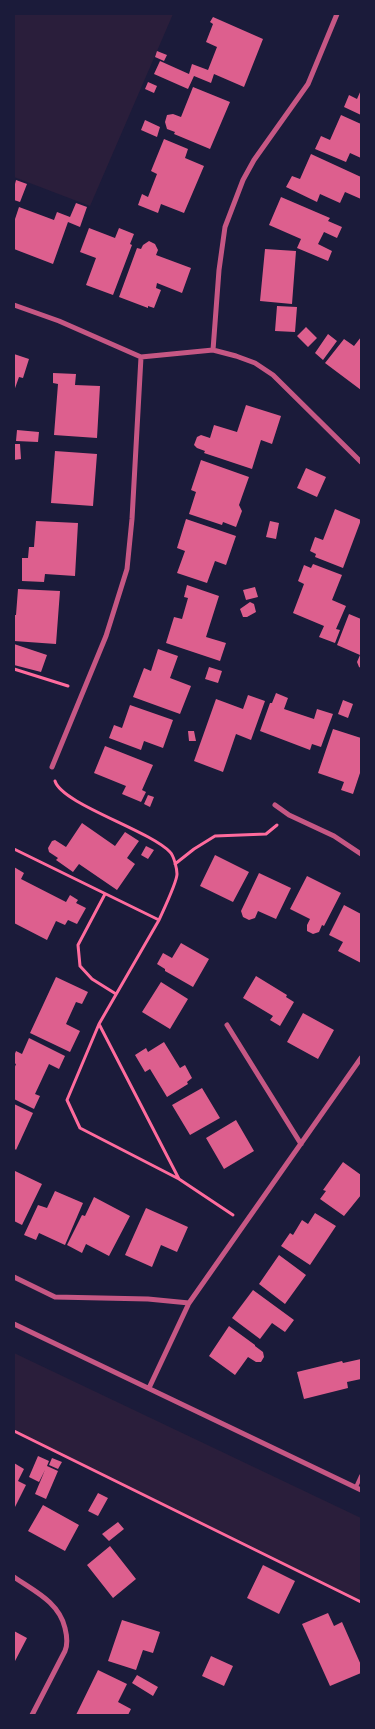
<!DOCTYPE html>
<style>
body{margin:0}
#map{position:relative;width:375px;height:1729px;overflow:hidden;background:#1b1b3a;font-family:Literata,serif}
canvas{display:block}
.frame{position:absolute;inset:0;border:15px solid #1b1b3a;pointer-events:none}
</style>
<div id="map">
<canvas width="375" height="1729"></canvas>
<div class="frame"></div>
</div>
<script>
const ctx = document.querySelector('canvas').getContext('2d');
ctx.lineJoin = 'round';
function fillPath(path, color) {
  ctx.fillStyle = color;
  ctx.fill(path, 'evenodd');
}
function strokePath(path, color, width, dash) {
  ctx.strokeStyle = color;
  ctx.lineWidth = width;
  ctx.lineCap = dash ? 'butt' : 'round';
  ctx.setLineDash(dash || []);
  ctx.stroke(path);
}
const green = new Path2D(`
 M14 14H173L90 206 14 177Z
 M14 1353 361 1518V1602L14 1431Z`);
const building = new Path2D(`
 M213 17 263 39 244 87 214 74 211 83 194 76 188 89 154 74 160 61 189 74 192 64 208 70 217 47 206 42 213 24 210 22Z
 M157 51 167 55 164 61 155 57Z
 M148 82 157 86 154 93 145 89Z
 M193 87 230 102 210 149 174 134 175 132 167 129 165 122 167 115 173 114 181 117Z
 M361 90V115L344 107 349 95 357 99Z
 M341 115 361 124V158L350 153 346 162 315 149 321 136 330 140Z
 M145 120 160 127 157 137 141 130Z
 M164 139 188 149 185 158 204 166 184 213 161 204 158 213 138 205 142 194 148 197 157 174 151 171Z
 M311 154 361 177V199L345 192 340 203 320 194 317 202 286 187 292 176 300 179Z
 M16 180 27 184 20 202 14 200V188Z
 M281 197 330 218 328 221 342 227 337 238 324 232 318 244 332 251 328 261 297 248 301 239 269 225Z
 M76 203 87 207 80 227 68 222 53 264 14 249V222L19 207 54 220 57 212 70 217Z
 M89 228 115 238 119 228 134 234 130 244 132 245 113 295 86 285 96 258 80 252Z
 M149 241 155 244 158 250 156 255 191 268 182 293 157 283 156 288 161 290 154 308 148 306V308L119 297 137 248 141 249 143 245Z
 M265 249 296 251 292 304 260 301Z
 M277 306 297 307 295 332 275 331Z
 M306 327 317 338 308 347 297 336Z
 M328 334 337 341 323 360 315 353Z
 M361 337V390L325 363 344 339 354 346Z
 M14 354 29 359 23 378 19 377 14 391Z
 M53 373 76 374 75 385 100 386 97 438 54 435 58 384 53 383Z
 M246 405 281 416 272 444 261 440 252 469 204 453 205 451 197 448 194 445 197 437 201 435 210 438 214 425 237 432Z
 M17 430 39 432 38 442 16 441Z
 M14 444H20L21 459 14 460Z
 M55 451 97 454 93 506 51 503Z
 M201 460 249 477 239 505 242 511 236 527 223 522 222 525 189 514 196 492 191 490Z
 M306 468 326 477 317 497 297 488Z
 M335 509 361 520 343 568 315 557 316 554 310 551 315 537 323 540Z
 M186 519 236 536 226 565 215 561 207 583 177 573 185 551 177 548Z
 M36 521 78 523 75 576 45 574 44 582 22 581V558H28L29 547H34Z
 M270 521 279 523 276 539 266 537Z
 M313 564 342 575 332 600 346 606 336 629 340 630 335 643 319 637 324 626 293 613 304 584 298 581 304 565 311 568Z
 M187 585 219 596 206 637 226 643 220 661 166 643 174 617 182 619 188 598 184 597Z
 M255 587 258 597 246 600 243 590Z
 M18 589 60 591 56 644 14 641V615H16Z
 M250 602 254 604 256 612 247 617H243L240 609Z
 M349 614 361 619V668L359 667 357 662 360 655 337 645Z
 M14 644 47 655 41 672 14 665Z
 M158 649 178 656 170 678 191 686 180 714 133 697 144 668 151 671Z
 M209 667 222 671 218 683 205 679Z
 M276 693 288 698 284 709 314 719 317 709 333 714 321 747 312 744 310 750 260 731 270 703H272Z
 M248 695 265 701 251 740 236 734 223 772 194 761 216 699 243 709Z
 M343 700 353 704 348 718 338 714Z
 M130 705 173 720 163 748 144 741 141 750 109 738 114 725 122 728Z
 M333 729 361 738V770L353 794 341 790 344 782 318 773Z
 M188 731H194L196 741H189Z
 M105 746 153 765 142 790 146 792 141 802 122 794 126 786 94 773Z
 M148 795 154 797 150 807 144 804Z
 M82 823 115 846 125 832 139 841 127 858 135 864 117 890 79 864 73 872 56 860 58 858 49 852 48 848 52 841 55 840 66 847Z
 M146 846 154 850 148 859 141 855Z
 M215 855 249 872 233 902 200 886Z
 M14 867 24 873 21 879 66 902 70 895 78 900 76 903 86 908 77 924 68 920 65 925 56 921 47 940 14 923Z
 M259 873 291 888 276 919 258 911 255 918 249 920 243 917 241 911Z
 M307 876 341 893 324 926 322 925 319 932 313 934 307 931V925L310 919 290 909Z
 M344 905 361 914V963L338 951 343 942 329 935Z
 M181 943 209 959 193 987 165 971V969L157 964 163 953 172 958Z
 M256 976 287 995 286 997 294 1002 280 1026 270 1020 273 1016 243 998Z
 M56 977 88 992 82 1004 76 1002 66 1024 80 1031 70 1052 30 1033Z
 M161 982 188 999 170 1029 142 1012Z
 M303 1013 334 1030 318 1059 287 1042Z
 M29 1038 65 1056 59 1069 49 1064 35 1094 40 1096 34 1109 14 1099V1069L16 1064 14 1063V1056L16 1051 22 1054Z
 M164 1042 180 1068 185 1065 192 1078 187 1082 188 1084 167 1097 150 1069 145 1072 135 1055 146 1048 148 1052Z
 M202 1088 220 1118 190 1135 172 1105Z
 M14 1104 33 1113 16 1150 14 1148Z
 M236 1120 254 1151 224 1169 206 1138Z
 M343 1162 361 1175V1195L344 1216 320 1199 326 1191 323 1190Z
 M15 1171 42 1184 22 1225 14 1221V1173Z
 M55 1191 83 1203 65 1245 39 1233 36 1240 24 1235 38 1205 47 1208Z
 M94 1197 130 1216 109 1256 86 1244 82 1253 67 1245 82 1215 85 1216Z
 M146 1208 188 1227 177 1252 161 1245 152 1267 125 1255Z
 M315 1213 336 1226 310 1265 281 1246 290 1233 293 1235 302 1220 308 1224Z
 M279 1255 306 1275 285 1304 259 1284Z
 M253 1290 294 1320 285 1332 272 1323 260 1339 232 1318Z
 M229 1326 255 1345V1346L263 1352 264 1357 261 1362H256L248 1357 235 1375 209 1356Z
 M361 1359V1379L347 1382 348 1388 304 1399 297 1372 342 1361 343 1363Z
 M38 1456 49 1461 47 1466 58 1471 46 1499 35 1494 45 1470 39 1482 29 1477Z
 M52 1458 62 1462 58 1469 49 1465Z
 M14 1463 24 1469 18 1481 26 1485 14 1509Z
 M98 1493 108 1498 98 1516 88 1511Z
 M43 1505 79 1525 65 1551 28 1531Z
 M118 1522 124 1529 109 1541 102 1534Z
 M110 1546 136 1579 113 1598 87 1565Z
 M263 1565 295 1581 279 1614 247 1598Z
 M328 1613 334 1626 342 1622 361 1665V1673L330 1686 302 1624Z
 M122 1620 160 1632 153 1653 143 1650 136 1670 108 1661Z
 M14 1631 27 1638 14 1663Z
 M211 1656 233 1666 224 1686 202 1676Z
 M98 1670 127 1684 118 1702 131 1709 128 1715H76Z
 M137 1675 158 1687 153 1696 132 1683Z`);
const path = new Path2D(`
 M14 669 68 686
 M14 849 159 920C163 911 177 882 177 874 177 869 174 856 170 852 149 830 62 804 55 781
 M175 864 194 849 215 836 266 834 277 825
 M105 894 78 945 80 966 92 979 116 994
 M159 920 99 1024 179 1179 233 1215
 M99 1024 67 1100 80 1128 179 1179
 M14 1431 361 1602`);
const service = new Path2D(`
 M356 1487 361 1476`);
const minor = new Path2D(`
 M14 305 59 321 141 357 213 350 236 356 255 363 273 375 361 462
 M213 350 219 270 225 227 243 180 254 160 308 84 337 14
 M52 767 106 636 127 569 132 519 141 357
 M275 805 289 815 334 836 361 854
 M227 1025 301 1144
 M14 1277 55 1297 148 1299 189 1303
 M14 1324 361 1490
 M149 1388 189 1303 361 1058
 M14 1577C34 1591 59 1602 65 1628 67 1636 68 1644 65 1651L32 1715`);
fillPath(green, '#2a1e3b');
fillPath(building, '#dd5f8e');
strokePath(path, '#ff6b9d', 3);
strokePath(service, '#c65784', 4);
strokePath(minor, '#c65784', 5);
</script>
